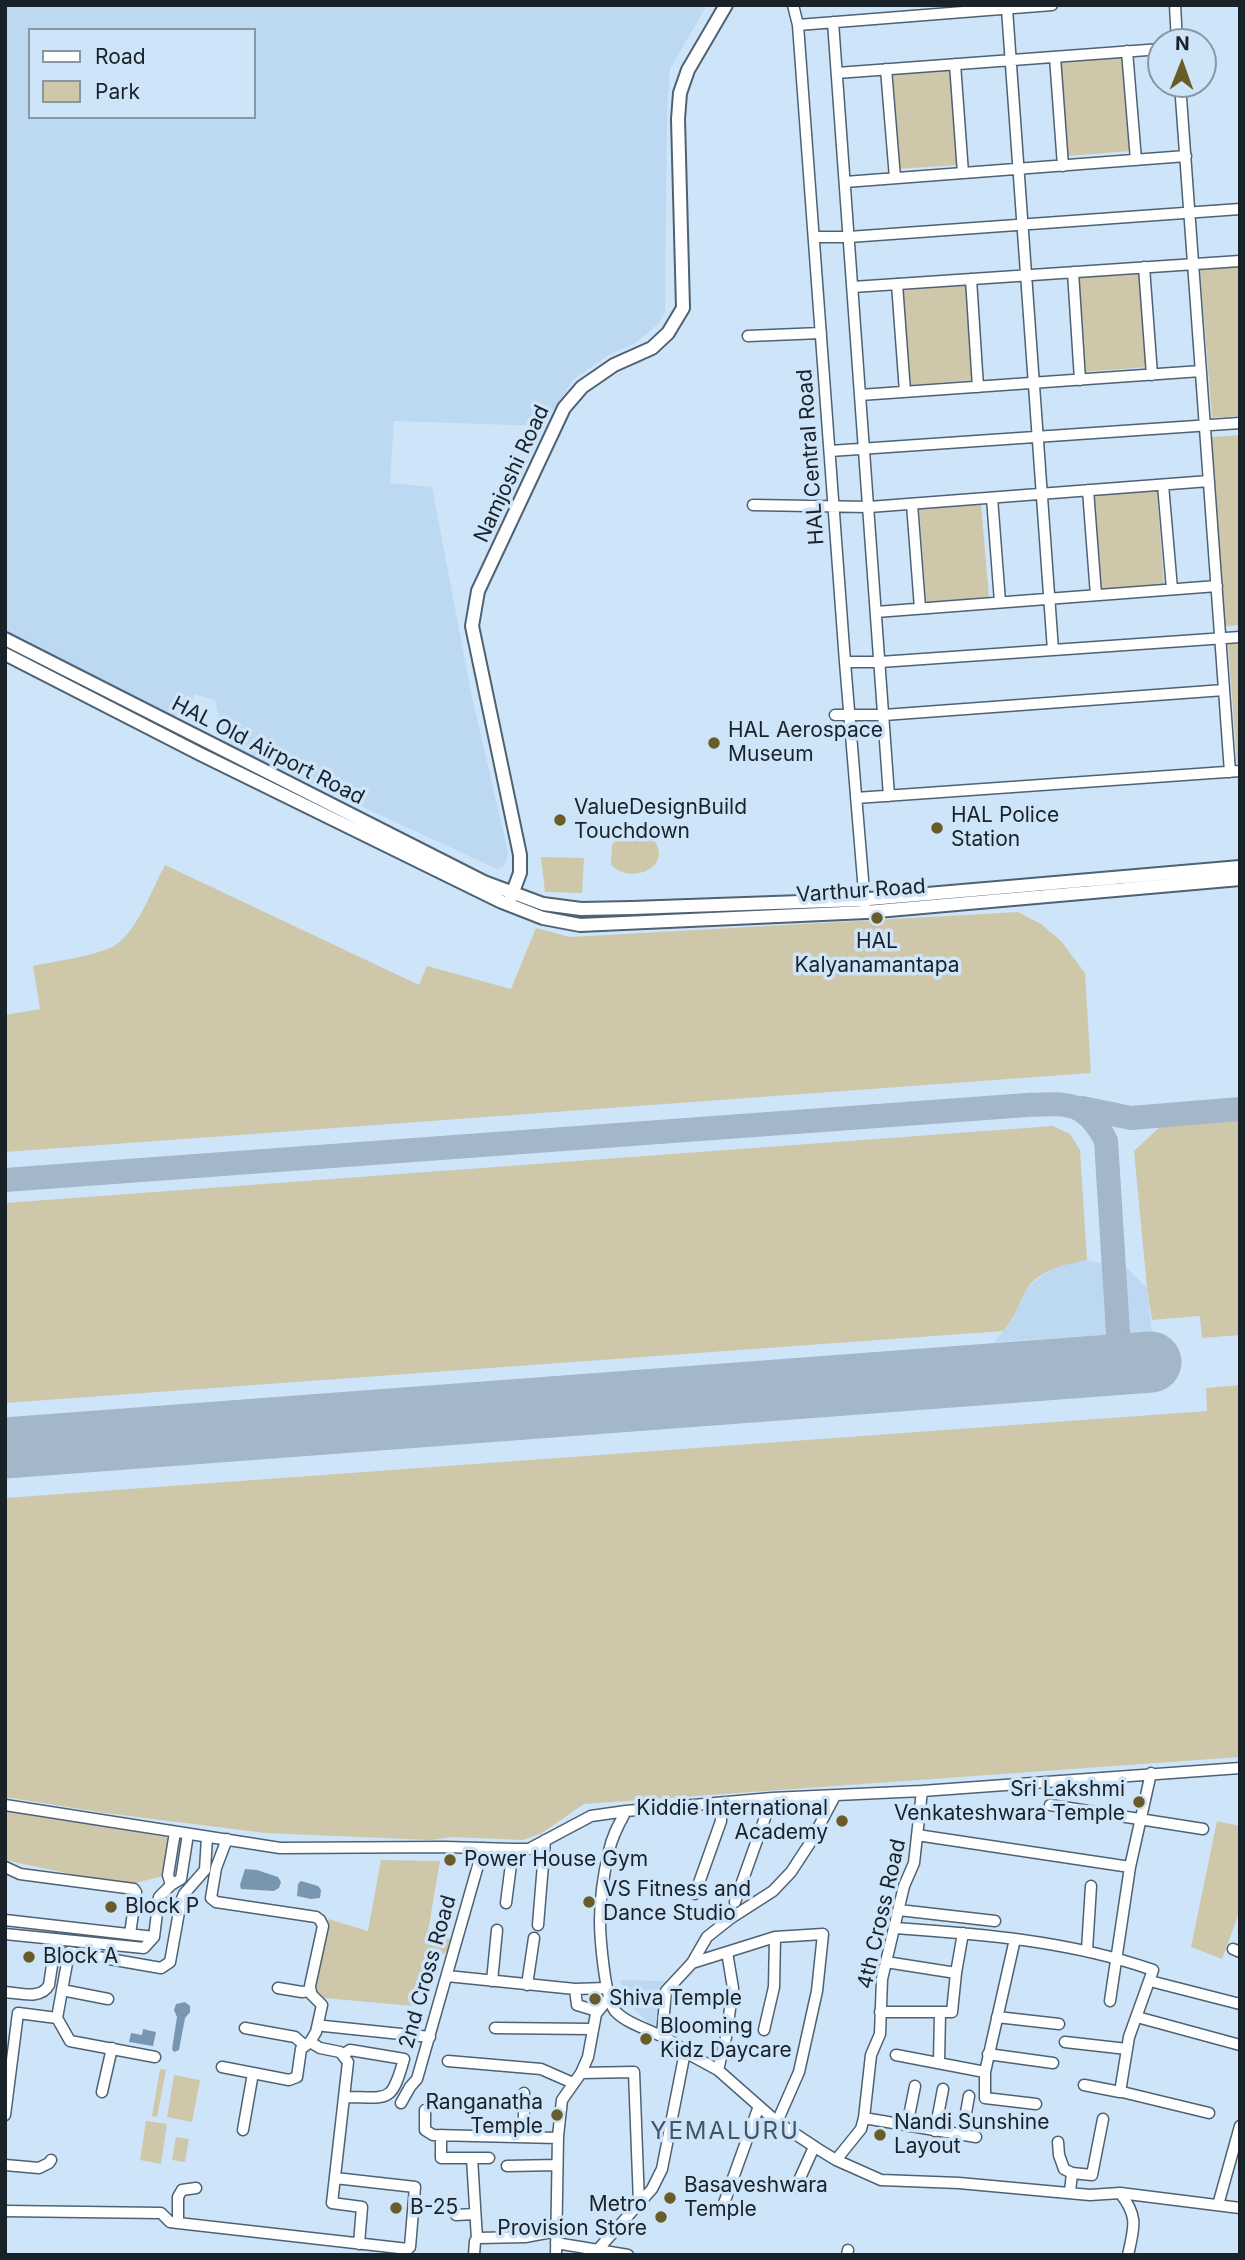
<!DOCTYPE html>
<style>
body{margin:0}
#map{position:relative;width:1245px;height:2260px;overflow:hidden;background:#cee5f9;font-family:Inter,sans-serif}
canvas{display:block}
.frame{position:absolute;inset:0;border:7px solid #1a2229;pointer-events:none}
.legend{position:absolute;left:28px;top:28px;width:228px;height:91px;box-sizing:border-box;background:#cee5f9;border:2px solid #8697a6;margin:0;padding:9px 12px;list-style:none;font-size:21px;color:#1a2229}
.legend li{display:flex;align-items:center;gap:14px;height:35px}
.legend b{width:35px;border:2px solid #8697a6}
.north{position:absolute;left:1147px;top:28px;width:70px;height:70px;box-sizing:border-box;background:#cee5f9;border:2px solid #8697a6;border-radius:50%;rotate:1deg;font-size:19px;font-weight:700;line-height:28px;text-align:center;color:#1a2229}
.north::after{content:'';display:block;margin:auto;width:24px;height:32px;background:#6a5c29;clip-path:polygon(50% 0,100% 100%,50% 72%,0 100%)}
</style>
<div id="map">
<canvas width="1245" height="2260"></canvas>
<div class="frame"></div>
<ul class="legend">
<li><b style="height:9px;background:#fff"></b>Road</li>
<li><b style="height:19px;background:#cfc7aa"></b>Park</li>
</ul>
<div class="north">N</div>
</div>
<script>
const ctx = document.querySelector('canvas').getContext('2d');
ctx.lineJoin = 'round';
function fillPath(path, color) {
  ctx.fillStyle = color;
  ctx.fill(path, 'evenodd');
}
function strokePath(path, color, width, dash) {
  ctx.strokeStyle = color;
  ctx.lineWidth = width;
  ctx.lineCap = dash ? 'butt' : 'round';
  ctx.setLineDash(dash || []);
  ctx.stroke(path);
}
function write(font, color, halo, rows, align = 'center') {
  ctx.font = font + ' Inter,sans-serif';
  ctx.lineWidth = 7;
  ctx.setLineDash([]);
  ctx.textBaseline = 'middle';
  ctx.strokeStyle = halo;
  ctx.fillStyle = color;
  for (const [text, x, y, turn = 0] of rows) {
    ctx.save();
    ctx.translate(x, y);
    ctx.rotate((+turn || 0) * Math.PI / 180);
    ctx.textAlign = isNaN(turn) ? turn : align;
    if (halo) ctx.strokeText(text, 0, 0);
    ctx.fillText(text, 0, 0);
    ctx.restore();
  }
}
const built = new Path2D(`
 M5 5H707L670 69 667 112 665 313 657 325 634 344 610 354 573 380 549 417 540 426 394 421 390 483 432 487 472 697 508 852 505 865 497 869 224 743 215 700 194 694 191 710 182 716 168 715 5 631ZM30 30H254V117H30Z
 M1087 1260 1128 1269 1147 1288 1152 1332 994 1342 1011 1322 1027 1288 1044 1274 1065 1264Z
 M620 1980 666 1981 663 2027 648 2023 628 2003Z`);
const green = new Path2D(`
 M1123 56 1130 151 1067 156 1060 61Z
 M953 70 959 165 896 169 890 74Z
 M1240 267V416L1212 418 1200 270Z
 M1139 272 1147 367 1084 372 1077 277Z
 M966 285 974 380 911 385 903 290Z
 M1240 435V625L1225 626 1211 437Z
 M1157 490 1164 585 1101 590 1094 495Z
 M981 503 989 598 926 603 919 507Z
 M1240 642V763H1237L1228 643Z
 M624 836 653 839C676 868 627 886 611 864L612 845 617 838Z
 M541 857 584 858 582 893 545 892Z
 M165 865 419 985 427 966 511 989 536 928 570 937 1018 912 1041 924 1061 941 1085 973 1091 1073 5 1152V1015L40 1009 33 966C55 961 99 956 117 944 138 929 153 887 165 865Z
 M1240 1120V1335L1202 1338 1200 1316 1152 1320 1147 1288 1134 1151 1161 1126Z
 M1053 1126 1070 1134 1080 1150 1087 1260C1065 1264 1036 1271 1025 1292 1018 1306 1014 1319 1003 1331L5 1403V1203Z
 M1240 1385V1757L584 1804 542 1833 523 1840 452 1837 431 1840 265 1833 105 1813 5 1797V1498L1207 1411 1206 1388Z
 M5 1810 170 1838 167 1865 163 1876 132 1884 89 1878 5 1860Z
 M1217 1821 1240 1826V1910L1222 1959 1191 1947Z
 M381 1860 440 1861 427 1937 454 1939 451 1949 432 1962 413 2006 313 1997 328 1919 368 1931Z
 M160 2069 166 2070 157 2117 152 2116Z
 M174 2075 200 2080 192 2122 167 2117Z
 M146 2121 167 2124 161 2164 140 2160Z
 M176 2137 189 2139 185 2162 172 2160Z`);
const water = new Path2D(`
 M245 1869 257 1870 278 1877 281 1882 279 1888 274 1891 241 1889 240 1885Z
 M301 1881 318 1886 321 1890 320 1898 311 1899 297 1896 298 1884Z
 M185 2002 190 2006V2012L185 2018 179 2050 174 2052 172 2049 177 2017 174 2010 176 2004Z
 M143 2029 156 2032 153 2046 129 2042 131 2033 142 2035Z`);
const taxiway = new Path2D(`
 M1082 1108 1131 1118 1240 1109
 M5 1180 1027 1105C1068 1103 1086 1101 1106 1141L1120 1365`);
const runway = new Path2D(`
 M5 1448 1151 1362`);
const minor = new Path2D(`
 M793 5 798 25 845 662 865 904
 M1175 5 1177 42
 M1007 9 1053 650
 M833 22 889 796
 M798 25 1052 5
 M1127 51 1136 160
 M1055 57 1063 166
 M955 64 963 173
 M886 69 895 178
 M837 73 1161 49
 M1180 84 1230 772
 M845 182 1186 156
 M814 237H849L1240 209
 M1144 267 1152 375
 M1073 272 1080 380
 M971 279 978 387
 M897 284 905 392
 M853 287 1240 261
 M748 336 821 333
 M860 395 1201 371
 M830 451 1240 423
 M1163 485 1172 589
 M1088 490 1096 595
 M992 498 1000 602
 M912 504 920 608
 M753 505 869 507 1209 481
 M876 612 1217 586
 M845 662H880L1240 637
 M835 715H884L1224 690
 M856 798 1240 771
 M5 1805 280 1848 445 1847 513 1849H529L591 1816 626 1811 772 1798 922 1791 1240 1768
 M1050 1805 1203 1829
 M175 1832 168 1875 171 1885 181 1879 188 1834
 M917 1835 1130 1867
 M227 1839 216 1868 211 1898 216 1902 316 1917 320 1920 323 1926 310 1986 311 1994 322 2005 316 2032 310 2042 320 2048 340 2052 348 2062 332 2203 362 2207 359 2244
 M5 1867 20 1874 134 1889 136 1892 130 1934
 M695 1894 721 1821V1803
 M735 1902 772 1798
 M506 1903 513 1849
 M899 1910 995 1921
 M5 1920 154 1937
 M538 1925 545 1840
 M895 1928C982 1934 1070 1941 1153 1970L1129 2037 1120 2092 1084 2085
 M5 1934 144 1948 154 1937 159 1897 171 1885
 M1233 1949 1240 1952
 M1087 1950 1091 1886
 M692 1963 775 1937 823 1934 817 1991 799 2072 777 2122
 M956 1973 963 1933
 M447 1976 575 1989 607 1988
 M492 1981 497 1930
 M1150 1981 1240 2004
 M527 1985 534 1938
 M278 1988 302 1992 311 1991
 M575 1989 577 2005 597 2011
 M62 1990 108 1999
 M5 1992C20 1993 41 2000 49 1985L56 1939
 M1110 2001 1130 1867 1151 1773
 M880 2012H952L956 1973 886 1962
 M997 2017 1059 2024
 M1137 2017 1240 2045
 M57 2018 70 2041 155 2057
 M324 2026 430 2037
 M245 2028 295 2037 305 2046
 M495 2028 591 2029
 M764 2030 774 1987 775 1937
 M662 2035 666 1991 692 1963 707 1937 731 1918 773 1891 791 1872 810 1843 835 1796
 M1065 2042 1127 2049
 M685 2052 718 2070 777 2122 818 2149 836 2160 881 2180 959 2183 1090 2195 1120 2193 1240 2208
 M988 2054 1053 2063
 M896 2055 985 2072V2098L1036 2104
 M448 2061 541 2069 573 2083
 M939 2063 940 2012
 M222 2067 289 2080 297 2077 301 2049 310 2042
 M718 2070 726 2037 733 1988 727 1952
 M985 2072 1015 1939
 M581 2073 634 2072 639 2203
 M1118 2091 1209 2113
 M102 2092 112 2048
 M524 2093V2137
 M344 2097C389 2097 391 2105 404 2059L350 2050 344 2054
 M401 2103 410 2087 417 2079 483 1848
 M425 2110V2130L433 2135 558 2138
 M5 2115 18 2013 57 2018 69 1952 161 1968 170 1962 181 1901 184 1894 205 1870 207 1837
 M864 2118 976 2137
 M907 2126 915 2086
 M243 2130 253 2073
 M935 2131 943 2089
 M441 2135V2158H489
 M962 2135 969 2096
 M1058 2142 1059 2155 1064 2169 1072 2173 1070 2192
 M472 2158 477 2239
 M836 2160 861 2129 864 2118 871 2055 880 2034 882 1979 904 1886 914 1863 922 1791
 M5 2165 39 2168 49 2163 51 2160
 M507 2166 557 2165
 M1072 2173 1092 2175 1103 2119
 M796 2187 814 2147
 M1120 2193C1139 2217 1134 2227 1128 2255
 M1218 2205 1240 2126
 M723 2206 759 2106
 M5 2211 161 2213 170 2222 178 2223 408 2249 410 2247 415 2187 335 2178
 M456 2215 475 2214
 M178 2223V2197L182 2190 196 2188
 M556 2243 628 2255
 M474 2255 475 2241 478 2238 525 2237 557 2231
 M556 2255 558 2136 562 2100 581 2073 588 2057 596 2014 608 1999
 M593 2255 652 2189 662 2169 685 2052C666 2032 632 2029 615 2011 605 1999 600 1938 600 1921 600 1899 604 1872 609 1851 612 1836 619 1824 626 1811
 M847 2255 848 2250`);
const major = new Path2D(`
 M5 639 484 882 543 904 581 909 632 908 858 900 1240 867
 M5 654 200 754 502 902 543 918 580 925 866 912 1240 879
 M511 897 520 873V855L472 626 478 591 564 408 582 387 614 365 652 348 668 333 683 308 678 119 680 93 688 70 726 5`);
const markers = [
 [714,743,7,"#6a5c29"],
 [560,820,7,"#6a5c29"],
 [937,828,7,"#6a5c29"],
 [877,918,7,"#6a5c29"],
 [1139,1802,7,"#6a5c29"],
 [842,1821,7,"#6a5c29"],
 [450,1860,7,"#6a5c29"],
 [589,1902,7,"#6a5c29"],
 [111,1907,7,"#6a5c29"],
 [29,1957,7,"#6a5c29"],
 [595,1999,7,"#6a5c29"],
 [646,2039,7,"#6a5c29"],
 [557,2115,7,"#6a5c29"],
 [880,2135,7,"#6a5c29"],
 [670,2198,7,"#6a5c29"],
 [396,2208,7,"#6a5c29"],
 [661,2217,7,"#6a5c29"]
];
const streetNames = [
 ["HAL Central Road",811,457,-94],
 ["Namjoshi Road",512,474,-65],
 ["HAL Old Airport Road",268,751,27],
 ["Varthur Road",861,891,-4],
 ["4th Cross Road",882,1914,-77],
 ["2nd Cross Road",428,1972,-74]
];
const poiNames = [
 ["HAL Aerospace",728,731],
 ["Museum",728,755],
 ["ValueDesignBuild",574,808],
 ["Touchdown",574,832],
 ["HAL Police",951,816],
 ["Station",951,840],
 ["HAL",877,942,"center"],
 ["Kalyanamantapa",877,966,"center"],
 ["Sri Lakshmi",1125,1790,"right"],
 ["Venkateshwara Temple",1125,1814,"right"],
 ["Kiddie International",828,1809,"right"],
 ["Academy",828,1833,"right"],
 ["Power House Gym",464,1860],
 ["VS Fitness and",603,1890],
 ["Dance Studio",603,1914],
 ["Block P",125,1907],
 ["Block A",43,1957],
 ["Shiva Temple",609,1999],
 ["Blooming",660,2027],
 ["Kidz Daycare",660,2051],
 ["Ranganatha",543,2103,"right"],
 ["Temple",543,2127,"right"],
 ["Nandi Sunshine",894,2123],
 ["Layout",894,2147],
 ["Basaveshwara",684,2186],
 ["Temple",684,2210],
 ["Metro",647,2205,"right"],
 ["Provision Store",647,2229,"right"],
 ["B-25",410,2208]
];
const quarterNames = [
 ["YEMALURU",725,2132]
];
fillPath(built, '#bdd9f2');
fillPath(green, '#cfc7aa');
fillPath(water, '#7896b0');
strokePath(taxiway, '#a4b7c8', 24);
strokePath(runway, '#a4b7c8', 61);
strokePath(minor, '#4e6273', 13);
strokePath(major, '#4e6273', 16);
strokePath(minor, '#fff', 10);
strokePath(major, '#fff', 12);
for (const [x, y, r, color] of markers) {
  const dot = new Path2D();
  dot.arc(x, y, r, 0, 2 * Math.PI);
  ctx.fillStyle = color;
  ctx.fill(dot);
  strokePath(dot, '#cee5f9', 2.5);
}
write('21px', '#1a2229', '#cee5f9', streetNames);
write('21px', '#1a2229', '#cee5f9', poiNames, 'left');
ctx.letterSpacing = '2px';
write('24px', '#435767', '#cee5f9', quarterNames);
ctx.letterSpacing = '0px';
</script>
